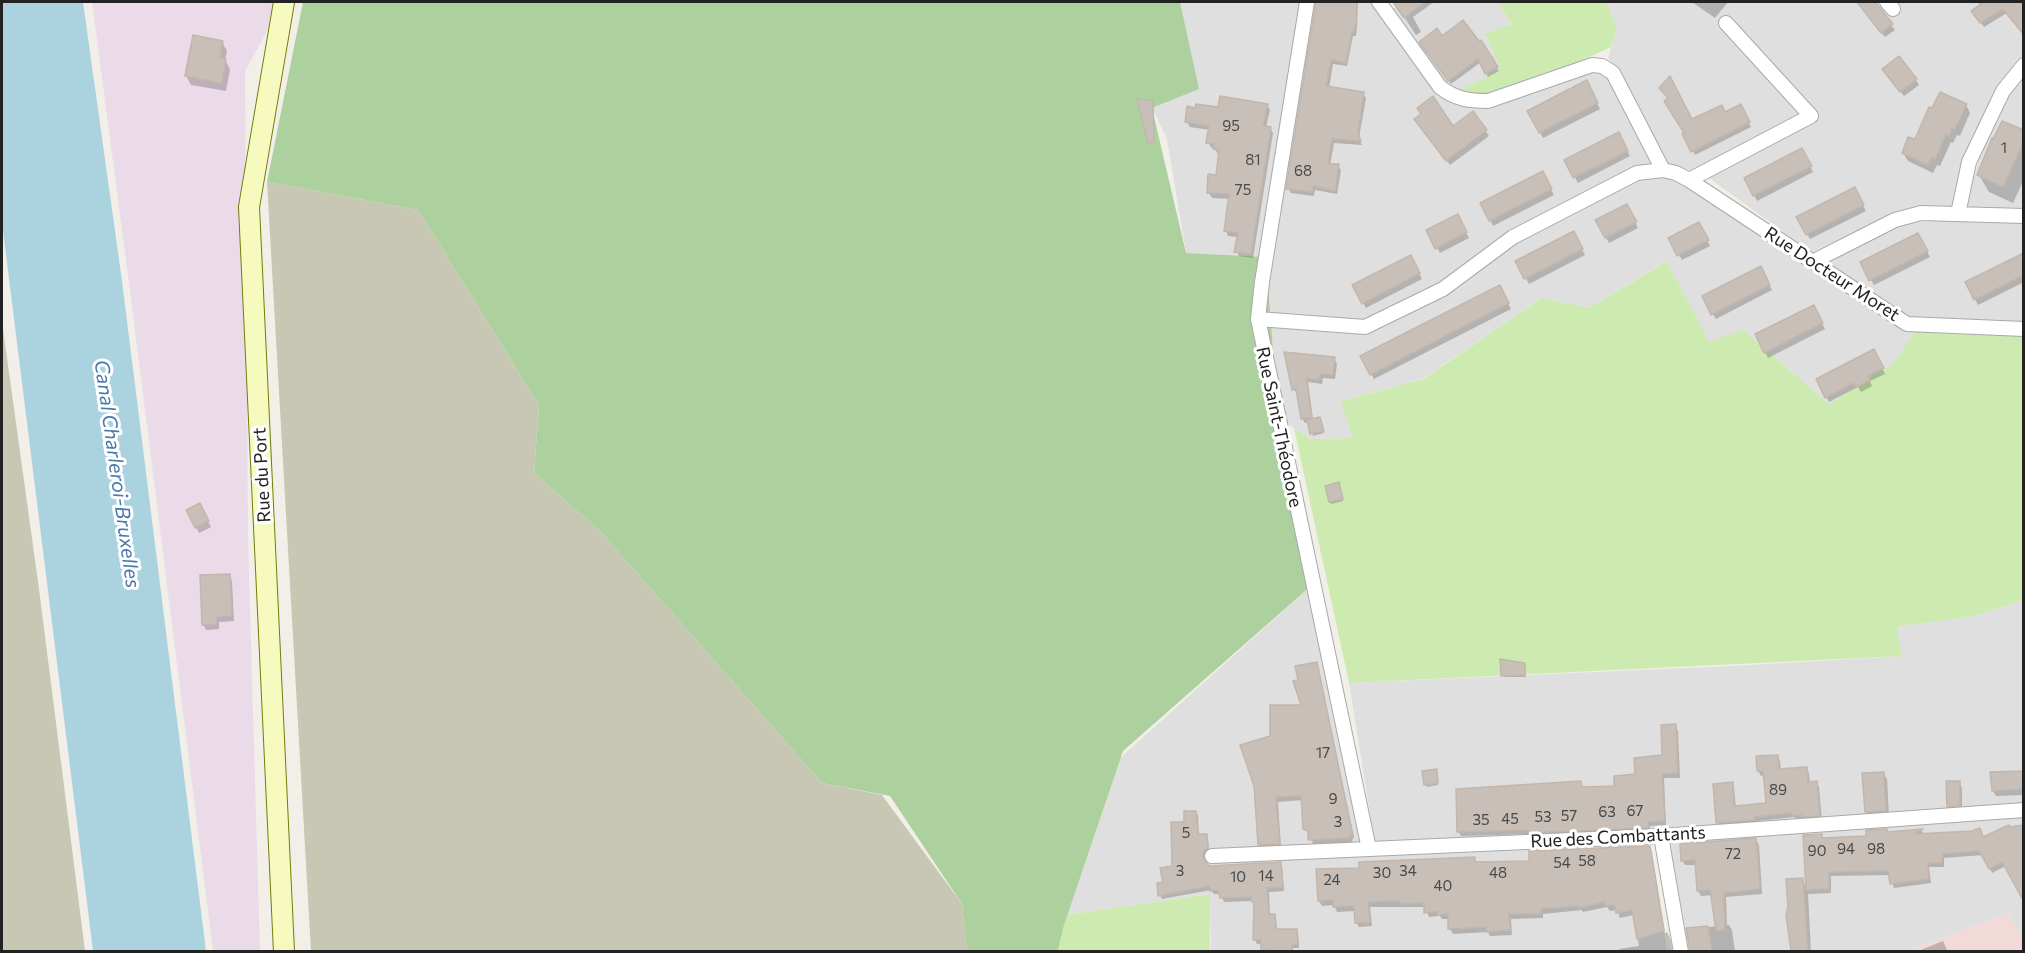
<!DOCTYPE html>
<meta charset="utf-8">
<style>
body{margin:0}
#map{position:relative;width:2025px;height:953px;overflow:hidden;background:#f2efe9;font-family:Commissioner,sans-serif}
canvas{display:block}
.frame{position:absolute;inset:0;border:3px solid #222;pointer-events:none}
</style>
<div id="map">
<canvas width="2025" height="953"></canvas>
<div class="frame"></div>
</div>
<script>
const ctx = document.querySelector('canvas').getContext('2d');
ctx.lineJoin = 'round';
function fillPath(path, color) {
  ctx.fillStyle = color;
  ctx.fill(path, 'evenodd');
}
function strokePath(path, color, width, dash) {
  ctx.strokeStyle = color;
  ctx.lineWidth = width;
  ctx.lineCap = dash ? 'butt' : 'round';
  ctx.setLineDash(dash || []);
  ctx.stroke(path);
}
function write(font, color, halo, rows, align = 'center') {
  ctx.font = font + ' Commissioner,sans-serif';
  ctx.lineWidth = 6;
  ctx.setLineDash([]);
  ctx.textBaseline = 'middle';
  ctx.strokeStyle = halo;
  ctx.fillStyle = color;
  for (const [text, x, y, turn = 0] of rows) {
    ctx.save();
    ctx.translate(x, y);
    ctx.rotate((+turn || 0) * Math.PI / 180);
    ctx.textAlign = isNaN(turn) ? turn : align;
    if (halo) ctx.strokeText(text, 0, 0);
    ctx.fillText(text, 0, 0);
    ctx.restore();
  }
}
const residential = new Path2D(`
 M1180 2H1385L1388 13 1402 2H1498L1512 24 1485 35 1502 69 1602 66 1657 158 1608 58 1617 28 1606 2H2023V63L2004 79 1957 211 1892 215 1811 252 1702 173 1660 163 1812 268 1892 225 1961 218 1988 132 2023 68V329L1915 331 1895 363 1829 404 1743 331 1709 342 1666 261 1589 308 1542 298 1422 379 1341 401 1354 438 1310 439 1278 417 1266 257 1186 253 1167 139 1152 108 1198 89Z
 M1312 585 1374 838 1349 683 1751 665 1902 656 1896 627 1975 616 2023 600V810L1649 836 1667 951H1211L1210 894 1066 915 1119 759Z
 M2023 816V941L2008 913 1908 951H1691L1666 838Z`);
const commercial = new Path2D(`
 M2008 913 2023 941V951H1908Z`);
const industrial = new Path2D(`
 M92 2H283L245 71 248 539 260 951H213L129 283Z`);
const construction = new Path2D(`
 M267 182 418 210 539 405 534 473 601 532 822 783 882 795 962 904 967 951H311Z
 M2 322 39 589 85 951H2Z`);
const grass = new Path2D(`
 M1498 2H1606L1617 28 1611 47 1506 95 1471 101 1457 92 1501 69 1485 34 1512 24Z
 M1667 261 1709 342 1743 330 1829 404 1894 363 1915 331 2023 332V600L1975 616 1897 627 1902 656 1349 683 1294 428 1310 439 1353 438 1341 401 1423 379 1542 298 1589 308Z
 M1210 894V951L1058 952 1066 915Z`);
const forest = new Path2D(`
 M303 2H1180L1199 89 1152 108 1186 253 1266 257 1278 417 1312 585 1123 751 1064 925 1058 951H967L962 904 890 796 822 783 601 532 534 473 539 405 418 210 267 182Z`);
const water = new Path2D(`
 M2 2H83L122 281 206 951H93L2 223Z`);
const shadow = new Path2D(`
 M1318 2H1358L1357 28 1356 36H1353L1347 66 1333 64 1329 88 1363 94 1366 98 1359 138 1362 145 1334 143 1330 166H1338L1341 170 1337 194 1315 190 1314 196 1291 193 1288 188Z
 M1394 2H1434L1413 17 1421 32 1416 35Z
 M1692 2H1728L1715 18Z
 M1858 2H1874L1895 30 1885 37Z
 M1978 2H2024V34L2007 13 1984 27 1976 16 1981 6Z
 M1442 38 1481 42 1499 71 1488 77 1481 62 1451 84 1423 46Z
 M222 42 227 51 225 60 230 69 226 91 191 85 186 76Z
 M1887 74 1916 80 1919 85 1904 96Z
 M1586 82 1600 109 1543 138 1529 111Z
 M1660 88 1692 121 1725 114 1740 106 1751 127 1695 155 1669 99Z
 M1267 105 1270 110 1266 127 1270 128 1273 133 1253 258 1239 256 1236 251 1238 237 1228 236 1226 231 1230 199 1212 198 1209 193 1218 176 1220 154H1218L1214 148 1211 147 1208 142 1210 130 1190 127 1187 122 1220 109Z
 M1966 105 1970 113 1960 136 1957 135 1953 143 1951 142 1940 166 1937 165 1933 173 1908 161 1903 153 1916 141 1933 110Z
 M1472 113 1489 136 1450 165 1419 124 1423 115 1453 128Z
 M2024 132V179L2013 203 1989 192 1979 175Z
 M1618 134 1630 156 1578 183 1566 161Z
 M1802 150 1813 172 1757 201 1746 179Z
 M1542 173 1554 195 1493 226 1482 204Z
 M1854 189 1866 211 1810 239 1798 217Z
 M1627 206 1638 228 1609 243 1597 221Z
 M1457 216 1469 238 1440 253 1428 231Z
 M1699 224 1710 246 1682 260 1670 238Z
 M1573 233 1585 255 1529 284 1517 262Z
 M1918 235 1930 257 1874 285 1862 263Z
 M2024 255V282L1978 305 1967 283Z
 M1411 257 1422 279 1366 308 1354 286Z
 M1760 268 1772 290 1716 319 1713 314Z
 M1499 287 1511 309 1374 379 1362 357Z
 M1813 307 1825 329 1768 358 1765 352Z
 M1874 351 1885 374 1870 381 1872 386 1861 392 1858 387 1829 402 1818 380Z
 M1286 353 1334 359 1337 364 1335 379 1323 378 1322 384 1308 382 1313 420 1321 421 1324 433 1313 436 1309 423H1305L1302 418 1298 394 1294 390Z
 M1340 486 1343 501 1331 504 1327 487Z
 M199 505 211 527 199 533 188 511Z
 M229 575 232 581 234 621 219 622V629L206 630 203 624Z
 M1316 664 1318 669 1354 837 1351 843 1313 844 1310 834 1304 828 1303 800 1278 802 1281 848 1262 849 1259 845 1272 737 1303 706 1300 681Z
 M1524 664 1526 677H1504L1503 675Z
 M1675 726 1678 731 1680 778H1664L1666 825 1650 826V832L1533 837 1532 834 1461 836 1458 831 1580 782 1583 787 1616 788 1664 756Z
 M1778 756 1780 761 1781 770 1806 768 1809 773 1810 783 1816 782 1819 787 1822 820H1796L1795 817 1757 821V825L1721 827 1718 823 1732 784 1734 788 1736 808 1767 804 1764 775 1761 776 1758 771Z
 M2024 772V795L1996 796 1993 791Z
 M1424 773H1437L1438 785 1427 787Z
 M1883 773 1887 779 1889 816 1869 817 1866 812 1864 775Z
 M1959 782 1962 788V811H1951L1948 806Z
 M1196 812 1198 816 1199 836 1206 835 1208 839 1209 853 1206 856 1204 862 1208 867 1280 863 1282 867 1284 891 1269 892 1270 915H1274L1276 919 1277 931 1296 930 1298 934 1299 948H1293V952H1264L1263 944H1257L1255 940V905L1253 901 1224 902 1221 894H1214L1211 890 1162 899 1160 895 1174 868 1186 823Z
 M1922 831 1925 835 1983 839 2006 866 1992 873 1983 855 1944 858V867H1929L1931 883 1894 888 1890 875 1831 876V893L1808 894 1811 952H1792L1791 930 1802 880 1807 888 1821 835 1823 840 1868 838 1888 833Z
 M1756 840 1759 845 1762 894 1726 897 1727 925H1729L1732 930 1735 952H1691L1688 930 1717 926 1712 895 1701 896 1698 891 1697 865H1685L1682 860Z
 M1649 847 1652 852 1665 933 1667 932 1670 938 1673 952H1620L1619 949 1639 946 1634 915 1620 918 1617 910 1610 911 1607 907 1583 912 1582 910 1543 914V918L1511 919 1512 935 1490 936 1488 932 1453 934 1450 929 1449 919H1442L1440 916 1429 917 1425 907H1370L1372 926 1359 927 1356 922V911L1337 912 1334 905 1322 906 1319 901 1360 870 1474 859 1477 863 1531 862Z
 M1943 941 1948 952H1916Z`);
const building = new Path2D(`
 M1316 2H1357L1356 23 1354 32H1352L1346 63 1331 60 1326 86 1364 92 1358 133 1361 141 1332 139 1328 164H1339L1335 191 1313 186 1312 192 1286 189Z
 M1393 2H1425L1404 18Z
 M1857 2H1875L1893 24 1881 33Z
 M1984 2H2024V35L2003 9 1980 23 1971 11Z
 M1463 20 1479 41 1481 40 1498 67 1485 74 1478 59 1448 81 1419 42 1437 28 1442 36Z
 M193 35 223 41 220 58 226 59 222 84 185 76Z
 M1899 56 1917 79 1900 92 1882 69Z
 M1670 76 1692 119 1722 105 1725 112 1741 104 1750 122 1691 152 1682 134 1684 133 1664 101 1668 98 1659 88Z
 M1587 80 1598 103 1539 133 1527 111Z
 M1940 92 1967 104 1955 129 1952 128 1949 136 1946 134 1935 159 1932 157 1928 165 1902 153 1908 137 1915 139 1929 107 1932 108Z
 M1220 96 1268 104 1263 125 1271 127 1251 254 1234 252 1238 233 1224 231 1229 194 1207 193 1208 174 1216 175 1219 150 1213 149 1214 144 1206 143 1209 126 1185 122 1187 106 1195 108 1196 104 1218 107Z
 M1433 96 1453 126 1473 111 1487 130 1446 161 1414 119 1421 114 1417 108Z
 M1137 99 1153 101 1154 142 1148 143Z
 M2002 121 2024 130V141L2003 187 1977 175 1992 138 1993 139Z
 M1619 132 1628 151 1573 178 1564 160Z
 M1802 148 1812 166 1753 196 1744 178Z
 M1543 171 1552 189 1489 221 1480 203Z
 M1855 187 1864 205 1806 235 1796 217Z
 M1627 204 1637 222 1605 238 1595 220Z
 M1458 214 1467 232 1435 249 1426 230Z
 M1699 222 1709 240 1677 256 1668 238Z
 M1574 231 1583 249 1524 279 1515 261Z
 M1918 233 1928 251 1869 281 1860 262Z
 M2024 253V275L1974 300 1965 282Z
 M1411 255 1420 273 1362 304 1352 285Z
 M1761 266 1770 285 1711 315 1702 296Z
 M1500 285 1509 303 1370 375 1360 356Z
 M1814 305 1823 323 1764 353 1755 334Z
 M1874 349 1884 368 1868 376 1870 380 1856 387 1854 383 1825 398 1816 379Z
 M1284 352 1335 357 1333 375 1320 374 1319 380 1306 378 1312 417 1301 419 1296 389 1292 390Z
 M1320 417 1324 431 1310 434 1307 420Z
 M1339 482 1343 499 1329 502 1325 486Z
 M200 503 209 521 195 528 186 510Z
 M230 574 232 616 216 617 217 624 202 625 200 575Z
 M1500 659 1525 663V675L1501 676Z
 M1317 662 1352 832 1349 838 1308 840V831L1303 829 1301 796 1276 797 1280 844 1258 845 1254 786 1240 745 1270 736V705H1301L1293 681 1298 680 1295 666Z
 M1676 724 1678 773 1662 774 1665 821 1648 822 1649 828 1529 833V830L1457 832 1456 789 1581 781 1582 787 1614 786V776L1635 774 1634 758 1662 755 1661 725Z
 M1778 755 1779 769 1807 767 1808 782 1817 781 1820 816 1802 817V815L1792 816V813L1755 817V820L1716 823 1713 784 1733 782 1734 806 1766 803 1763 771H1757L1756 756Z
 M1437 769 1438 783 1424 785 1422 771Z
 M2024 771V789L1992 791 1990 772Z
 M1884 772 1886 811 1865 812 1862 773Z
 M1946 781H1960V806L1947 807Z
 M1184 811H1196L1198 834H1207L1208 848 1204 851 1203 857 1209 866 1281 862 1283 887 1267 888 1269 914H1275L1276 929H1297L1298 944 1292 945V951L1261 950V940H1253L1254 902H1252L1251 897 1220 898 1218 890 1210 891V886L1158 896 1157 883 1163 882 1160 868 1172 866 1171 822H1184Z
 M2009 825 2010 827 2024 825V902L2002 862 1989 869 1979 851 1943 854 1942 863H1928L1929 879 1890 884 1888 871 1829 872V889L1806 890 1803 835 1822 834V838L1866 836V830L1887 829 1888 832 1923 829 1915 834 1972 831 1980 828 1983 837Z
 M1756 838 1760 889 1724 893 1725 930 1716 931 1710 890 1697 891 1695 860 1681 861 1680 844Z
 M1650 846 1664 931 1637 939 1632 910 1616 913 1615 905 1605 906 1604 902 1579 908 1578 906 1541 909V914H1509L1510 930 1486 932V927L1448 929V914L1437 915V911L1424 913V903L1401 904V902L1396 901 1368 902 1370 922 1355 923 1354 906 1333 907V900L1318 901 1316 869 1359 868V862L1475 857V862L1529 861V851Z
 M1803 878 1808 951H1791L1786 915 1788 907 1786 879Z
 M1708 926 1712 951H1690L1686 928Z`);
const minor = new Path2D(`
 M1307 2 1262 282 1258 319 1369 849
 M1379 2 1440 87C1455 99 1469 101 1488 101L1592 65 1602 66 1613 73 1663 170
 M1887 2 1893 9
 M1689 180 1811 116 1726 23
 M1958 214 1969 162 2003 91 2024 65
 M1812 262 1895 220 1921 213 2024 216
 M1258 319 1365 327 1443 289 1513 237 1637 173 1663 170 1676 173 1689 180 1907 324 2024 329
 M1661 836 1681 952
 M1212 856 1661 836 2024 810`);
const secondary = new Path2D(`
 M284 2 249 207 284 952`);
const numberNames = [
 ["95",1231,126],
 ["1",2004,148],
 ["81",1253,160],
 ["68",1303,171],
 ["75",1243,190],
 ["17",1323,753],
 ["89",1778,790],
 ["9",1333,799],
 ["67",1635,811],
 ["63",1607,812],
 ["57",1569,816],
 ["53",1543,817],
 ["45",1510,819],
 ["35",1481,820],
 ["3",1338,822],
 ["5",1186,833],
 ["94",1846,849],
 ["98",1876,849],
 ["90",1817,851],
 ["72",1733,854],
 ["58",1587,861],
 ["54",1562,863],
 ["3",1180,871],
 ["34",1408,871],
 ["30",1382,873],
 ["48",1498,873],
 ["14",1266,876],
 ["10",1238,877],
 ["24",1332,880],
 ["40",1443,886]
];
const streetNames = [
 ["Rue Docteur Moret",1832,274,33],
 ["Rue Saint-Théodore",1279,427,78],
 ["Rue du Port",262,475,-93],
 ["Rue des Combattants",1618,837,-3]
];
const waterNames = [
 ["Canal Charleroi-Bruxelles",117,474,82]
];
fillPath(residential, '#e0dfdf');
fillPath(commercial, '#f2dad9');
fillPath(industrial, '#ebdbe8');
fillPath(construction, '#c7c7b4');
fillPath(grass, '#cdebb0');
fillPath(forest, '#add19e');
fillPath(water, '#aad3df');
fillPath(shadow, '#0003');
fillPath(building, '#c7bfb8');
strokePath(building, '#c4b6ab', 1.5);
strokePath(minor, '#a9a9a9', 16);
strokePath(secondary, '#707d05', 22);
strokePath(minor, '#fff', 14);
strokePath(secondary, '#f7fabf', 20);
write('15px', '#4b4948', null, numberNames);
write('18px', '#222', '#fff', streetNames);
write('italic 20px', '#4a7aab', '#fff', waterNames);
</script>
